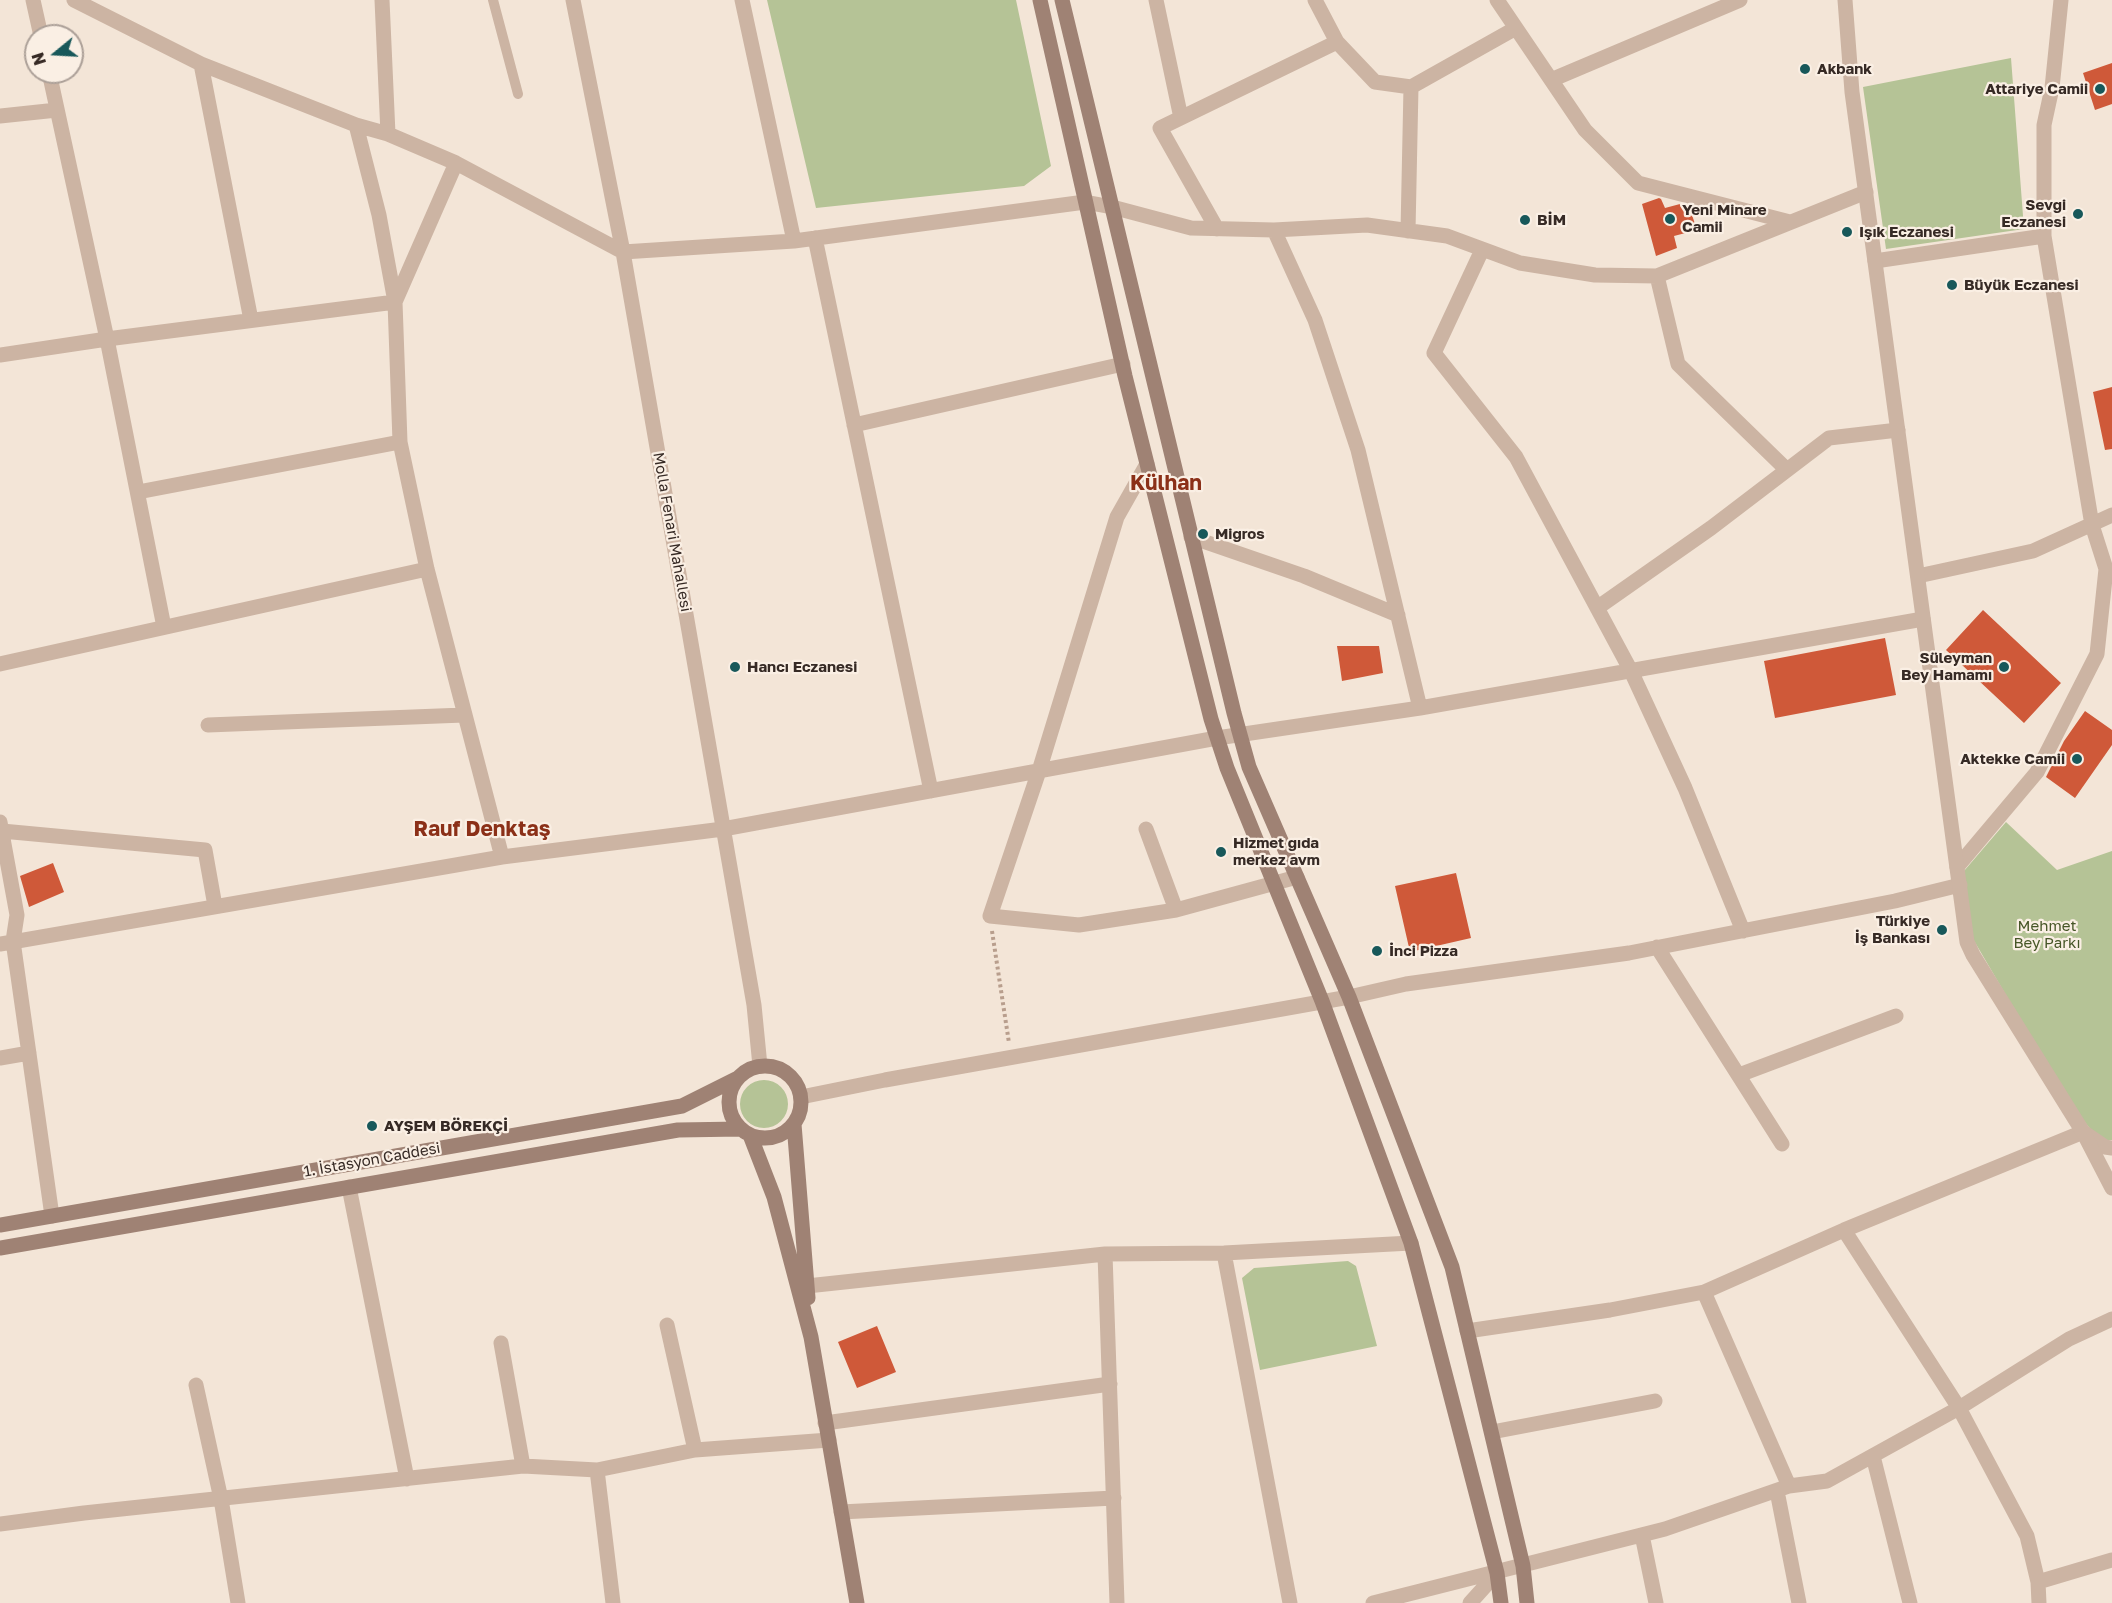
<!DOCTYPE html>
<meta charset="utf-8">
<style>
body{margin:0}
#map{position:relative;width:2112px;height:1603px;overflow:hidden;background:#f3e5d7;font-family:"Golos Text",sans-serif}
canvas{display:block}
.north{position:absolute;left:24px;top:24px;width:60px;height:60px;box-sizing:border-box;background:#faefe4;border:2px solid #aca098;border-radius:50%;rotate:252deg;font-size:16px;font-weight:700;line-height:24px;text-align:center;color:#362a25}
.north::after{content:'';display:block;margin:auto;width:21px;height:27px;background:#18585a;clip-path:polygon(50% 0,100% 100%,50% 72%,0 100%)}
</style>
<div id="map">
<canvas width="2112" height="1603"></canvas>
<div class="north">N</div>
</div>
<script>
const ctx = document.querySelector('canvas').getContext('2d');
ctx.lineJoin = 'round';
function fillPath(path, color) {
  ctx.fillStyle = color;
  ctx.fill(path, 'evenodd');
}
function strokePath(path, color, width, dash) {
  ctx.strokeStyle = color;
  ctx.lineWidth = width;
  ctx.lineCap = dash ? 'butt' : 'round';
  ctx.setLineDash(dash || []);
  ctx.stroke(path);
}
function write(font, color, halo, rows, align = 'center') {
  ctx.font = font + ' "Golos Text",sans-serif';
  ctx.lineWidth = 4.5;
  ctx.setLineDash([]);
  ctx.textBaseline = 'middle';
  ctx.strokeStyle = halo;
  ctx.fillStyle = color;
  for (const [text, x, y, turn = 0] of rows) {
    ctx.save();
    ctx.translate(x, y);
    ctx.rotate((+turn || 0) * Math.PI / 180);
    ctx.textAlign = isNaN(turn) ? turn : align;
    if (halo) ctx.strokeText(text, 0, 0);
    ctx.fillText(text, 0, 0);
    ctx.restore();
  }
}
const green = new Path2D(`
 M767 0H1016L1051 166 1024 186 816 208Z
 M2011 58 2024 229 1886 249 1863 87Z
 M2006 822 2057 870 2112 851V1140H2106L2094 1134 2065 1096 1973 939 1964 871Z
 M740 1104a24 24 0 1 1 48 0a24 24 0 1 1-48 0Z
 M1348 1261 1356 1266 1377 1346 1260 1370 1242 1278 1254 1268Z`);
const building = new Path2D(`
 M2112 63V104L2095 110 2083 73Z
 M1659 198 1661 199 1665 208 1680 204 1689 206 1697 230 1674 236 1677 248 1656 256 1642 204Z
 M2112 387V449L2105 450 2093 392Z
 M1983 610 2061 683 2024 723 1946 650Z
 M1885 638 1896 695 1775 718 1764 661Z
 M1337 646H1379L1383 673 1342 681Z
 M2085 711 2112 730V745L2075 798 2046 777 2064 741Z
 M53 863 64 892 29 907 20 876Z
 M1456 873 1471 938 1410 952 1395 886Z
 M877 1326 896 1372 857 1388 838 1342Z`);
const path = new Path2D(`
 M992 931 1009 1043`);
const service = new Path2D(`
 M493 0 518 94`);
const pedestrian = new Path2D(`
 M2052 88 2061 0`);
const minor = new Path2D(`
 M33 0 41 36
 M74 0 201 64 356 125 388 134 456 163 623 252 794 241 1085 202 1112 207 1191 228 1274 230 1367 225 1447 236 1520 263 1595 275 1657 276 1866 192
 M382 0 388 134
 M573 0 623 252 754 1005 760 1066
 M742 0 794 241
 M1156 0 1181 118
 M1315 0 1337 42 1375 82 1411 87
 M1497 0 1585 130 1638 183 1790 222
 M201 64 251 320
 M49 72 107 339 164 627
 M1551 80 1740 0
 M0 116 57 110
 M456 163 395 302 400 442 427 569 502 857
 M1217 229 1160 128 1337 42
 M1274 230 1315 320 1358 450 1420 708
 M1408 231 1411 87 1516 28
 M815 238 931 791
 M1482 250 1434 353 1516 457 1631 671 1685 788 1743 931
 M1875 261 2044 236
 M1657 276 1678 364 1787 470
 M0 355 107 339 395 302 379 215 356 125
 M854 425 1123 364
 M1147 464 1117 517 1039 771 990 916 1079 925 1176 910 1297 877
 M138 492 400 442
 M1191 537 1304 576 1398 615
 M1918 576 2033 551 2112 515
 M1597 608 1711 528 1829 438 1898 430
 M0 664 427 569
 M208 725 464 715
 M0 822 17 915 13 941 52 1216
 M1146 829 1176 910
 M2 831 205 850 215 906
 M1957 867 2037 772 2097 654 2106 569 2092 525 2044 236V125L2052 88
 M0 944 502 857 723 829 1217 738 1420 708 1923 619
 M1657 947 1782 1144
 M0 1058 29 1053
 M1739 1075 1896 1016
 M801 1097 885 1080 1349 997 1406 984 1629 953 1895 901 1960 885
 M349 1187 407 1479
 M1844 1230 1959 1408 2027 1536 2038 1582 2039 1603
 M1224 1253 1290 1603
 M1105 1254 1117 1603
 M807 1286 1105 1254 1224 1253 1411 1243
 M1704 1292 1789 1486
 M667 1325 695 1450
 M1467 1331 1610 1310 1704 1292 1844 1230 2083 1132 2105 1147 2112 1148
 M501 1343 523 1466
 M196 1385 221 1499 238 1603
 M825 1423 1110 1384
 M1492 1432 1655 1401
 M1873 1456 1910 1603
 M597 1470 613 1603
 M1777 1491 1799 1603
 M841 1512 1114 1498
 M0 1524 84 1513 523 1466 597 1470 695 1450 829 1440
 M1642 1535 1656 1603
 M2038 1582 2112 1560
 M1373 1603 1665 1529 1789 1486 1827 1481 1959 1408 2069 1339 2112 1319
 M1470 1603 1497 1573`);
const tertiary = new Path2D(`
 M1845 0 1852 92 1967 942 1973 955 2083 1132 2112 1188`);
const secondary = new Path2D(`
 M1040 0 1125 376 1211 719 1227 768 1322 1001 1411 1243 1497 1573 1501 1603
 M1062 0 1234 713 1249 767 1349 997 1452 1267 1523 1566 1527 1603
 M729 1102a36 36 0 1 1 72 0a36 36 0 1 1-72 0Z
 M794 1124 808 1298
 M750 1135 774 1197 811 1337 857 1603
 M0 1225 682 1106 738 1078
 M0 1248 678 1130 741 1129`);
const markers = [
 [1805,69,6,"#18585a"],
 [2100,89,6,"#18585a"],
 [2078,214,6,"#18585a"],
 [1670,219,6,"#18585a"],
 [1525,220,6,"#18585a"],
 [1847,232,6,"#18585a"],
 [1952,285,6,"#18585a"],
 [1203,534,6,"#18585a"],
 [735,667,6,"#18585a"],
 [2004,667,6,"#18585a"],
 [2077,759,6,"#18585a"],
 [1221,852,6,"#18585a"],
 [1942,930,6,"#18585a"],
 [1377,951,6,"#18585a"],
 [372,1126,6,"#18585a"]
];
const poiNames = [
 ["Akbank",1817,69],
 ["Attariye Camii",2088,89,"right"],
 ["Sevgi",2066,205,"right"],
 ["Eczanesi",2066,222,"right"],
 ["Yeni Minare",1682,210],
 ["Camii",1682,227],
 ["BİM",1537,220],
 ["Işık Eczanesi",1859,232],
 ["Büyük Eczanesi",1964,285],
 ["Migros",1215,534],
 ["Süleyman",1992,658,"right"],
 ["Bey Hamamı",1992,675,"right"],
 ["Hancı Eczanesi",747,667],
 ["Aktekke Camii",2065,759,"right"],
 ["Hizmet gıda",1233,843],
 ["merkez avm",1233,860],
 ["Türkiye",1930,921,"right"],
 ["İş Bankası",1930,938,"right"],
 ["İnci Pizza",1389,951],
 ["AYŞEM BÖREKÇİ",384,1126]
];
const streetNames = [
 ["Molla Fenari Mahallesi",672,532,80],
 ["1. İstasyon Caddesi",372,1160,-10]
];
const parkNames = [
 ["Mehmet",2047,926],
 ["Bey Parkı",2047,943]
];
const districtNames = [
 ["Külhan",1166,483],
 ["Rauf Denktaş",482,829]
];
fillPath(green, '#b5c396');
fillPath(building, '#cf5939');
strokePath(path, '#b89e8d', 4, [3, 3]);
strokePath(service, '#ccb4a3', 10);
strokePath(pedestrian, '#ccb4a3', 15);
strokePath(minor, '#ccb4a3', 15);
strokePath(tertiary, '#ccb4a3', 15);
strokePath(secondary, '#9f8274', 15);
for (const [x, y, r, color] of markers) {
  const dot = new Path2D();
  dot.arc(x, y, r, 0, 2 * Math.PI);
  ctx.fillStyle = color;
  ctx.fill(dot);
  strokePath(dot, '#faefe4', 2);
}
write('bold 15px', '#362a25', '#faefe4', poiNames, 'left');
write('15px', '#362a25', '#faefe4', streetNames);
write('15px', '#465627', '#faefe4', parkNames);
write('bold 21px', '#8b3018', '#faefe4', districtNames);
</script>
